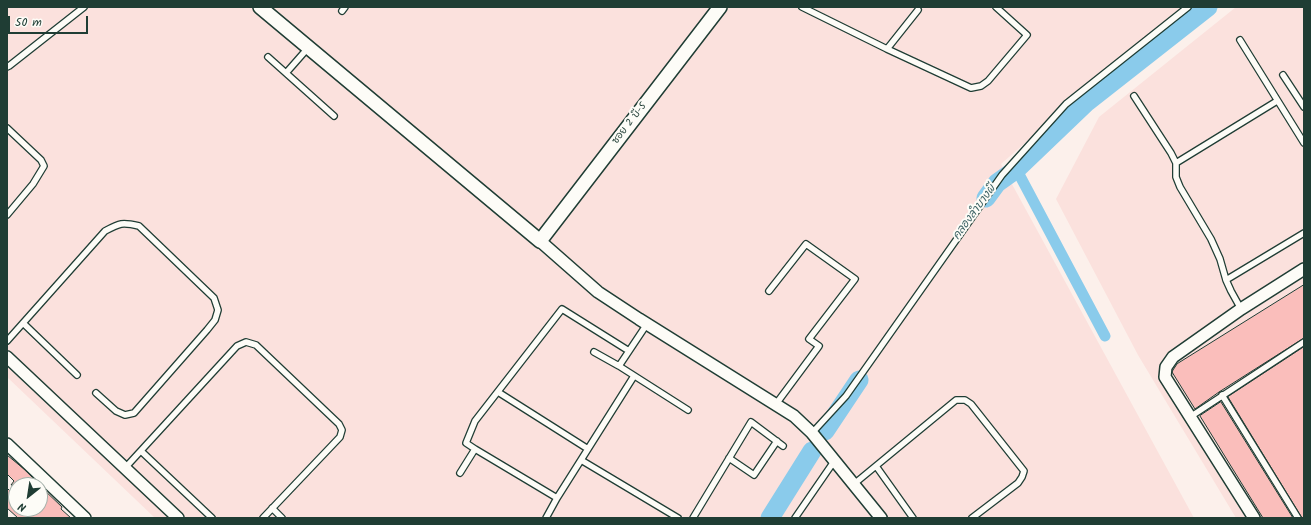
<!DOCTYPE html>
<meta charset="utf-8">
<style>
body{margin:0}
#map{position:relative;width:1311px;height:525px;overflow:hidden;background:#fcf0eb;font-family:Kalam,sans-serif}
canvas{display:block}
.frame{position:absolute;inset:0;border:8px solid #1f3d34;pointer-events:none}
.north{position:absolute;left:8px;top:477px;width:40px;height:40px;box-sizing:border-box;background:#fdfcf7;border:1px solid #a4b0a9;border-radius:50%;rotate:210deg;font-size:11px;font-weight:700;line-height:16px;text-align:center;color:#1f3d34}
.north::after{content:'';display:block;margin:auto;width:14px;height:18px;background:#1f3d34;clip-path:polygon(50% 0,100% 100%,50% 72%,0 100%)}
.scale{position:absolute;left:8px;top:16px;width:80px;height:18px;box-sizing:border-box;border:2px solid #1f3d34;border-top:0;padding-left:5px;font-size:12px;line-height:14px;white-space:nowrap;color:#1f3d34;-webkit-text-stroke:3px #fdfcf7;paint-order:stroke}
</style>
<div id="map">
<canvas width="1311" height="525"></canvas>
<div class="frame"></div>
<div class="north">N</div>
<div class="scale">50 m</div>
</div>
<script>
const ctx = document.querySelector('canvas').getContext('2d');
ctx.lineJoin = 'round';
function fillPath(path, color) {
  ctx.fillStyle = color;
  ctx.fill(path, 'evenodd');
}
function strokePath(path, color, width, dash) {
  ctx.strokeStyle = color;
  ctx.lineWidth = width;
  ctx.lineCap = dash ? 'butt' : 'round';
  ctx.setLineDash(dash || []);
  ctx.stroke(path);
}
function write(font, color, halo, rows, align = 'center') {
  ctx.font = font + ' Kalam,"Playpen Sans Thai",sans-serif';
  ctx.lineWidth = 4;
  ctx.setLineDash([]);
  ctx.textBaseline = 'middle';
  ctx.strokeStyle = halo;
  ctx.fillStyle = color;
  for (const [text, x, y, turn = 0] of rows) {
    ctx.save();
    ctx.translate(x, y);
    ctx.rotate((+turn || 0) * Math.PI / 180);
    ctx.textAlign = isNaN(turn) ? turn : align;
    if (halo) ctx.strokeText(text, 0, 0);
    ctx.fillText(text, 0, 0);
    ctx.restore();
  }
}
const built = new Path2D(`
 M7 7H1186L1122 58 1001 164 1194 518H155L7 377Z
 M1236 7H1304V518H1236L1138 355 1056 199 1099 117Z`);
const canal = new Path2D(`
 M1018 168 1020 176 1105 336`);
const river = new Path2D(`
 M986 198 997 183 1018 168 1087 102 1208 7
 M825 431 859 380
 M770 518 812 451`);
const building = new Path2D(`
 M1304 285V338L1219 392 1195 409 1172 372 1173 370 1177 364Z
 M1304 347V518H1302L1228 397Z
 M1221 402 1293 518H1263L1200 416Z
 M7 455 24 469 40 485H11L14 481 7 474Z
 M40 486 62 507 61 509 71 518H18L7 508V488L16 497V509H40Z`);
const service = new Path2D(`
 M802 7 887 49 971 88 981 86 988 81 1027 35 996 7
 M342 11 345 7
 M1240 40 1304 143
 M887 49 918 10
 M268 57 334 116
 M7 67 9 66 84 7
 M286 73 308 48
 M1283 75 1304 107
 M1134 96 1171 153 1176 163V177L1180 187 1211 239 1220 259 1226 280 1231 291 1241 309
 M7 128 41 160 44 166 33 184 7 215
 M1176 163 1277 101
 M1226 280 1304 233
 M769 291 806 244 855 279 809 339 819 346 776 404
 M23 323 77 375
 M7 341 105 231C120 223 122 222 139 226L214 298 218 310 215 320 207 330 134 413 125 415 116 411 96 393
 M594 352 619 366 688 410
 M619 366 647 324
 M498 392 588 449
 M1222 395 1298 518
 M1190 417 1304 342
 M812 433 846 396 1002 175 1066 104 1188 7
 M475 449 557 498
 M141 451 212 518
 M729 458 754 475 777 441
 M581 460 678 518
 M876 466 913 518
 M125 468 237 346 246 342 256 345 339 424 342 430 340 437 263 518
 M460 473 475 449 466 443 475 421 562 309 629 351
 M854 484 956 400H965L971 404 1024 471 1022 477 1018 483 972 518
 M272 508 282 518
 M546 518 557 498 634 376
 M693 518 751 422 783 446
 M795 518 835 460`);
const minor = new Path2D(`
 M540 241 598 292 639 319 794 416 812 433 881 518
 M7 357 178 518
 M7 444 85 518
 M1254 518 1165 377 1166 367 1173 357 1241 309 1304 269`);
const tertiary = new Path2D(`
 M260 7 540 241 720 7`);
const streetNames = [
 ["ซอย 2 บี-5",630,124,-52]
];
const waterNames = [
 ["คลองลำบางผี",975,213,-54]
];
fillPath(built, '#fbe1dd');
strokePath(canal, '#8acbeb', 11);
strokePath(river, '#8acbeb', 19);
fillPath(building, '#fabebb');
strokePath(building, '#1f3d34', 1);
strokePath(service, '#1f3d34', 8);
strokePath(minor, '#1f3d34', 14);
strokePath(tertiary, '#1f3d34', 16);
strokePath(service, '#fdfcf7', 5.5);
strokePath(minor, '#fdfcf7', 11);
strokePath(tertiary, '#fdfcf7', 13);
write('10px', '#1f3d34', '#fdfcf7', streetNames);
write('italic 11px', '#3a6062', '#fdfcf7', waterNames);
</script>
